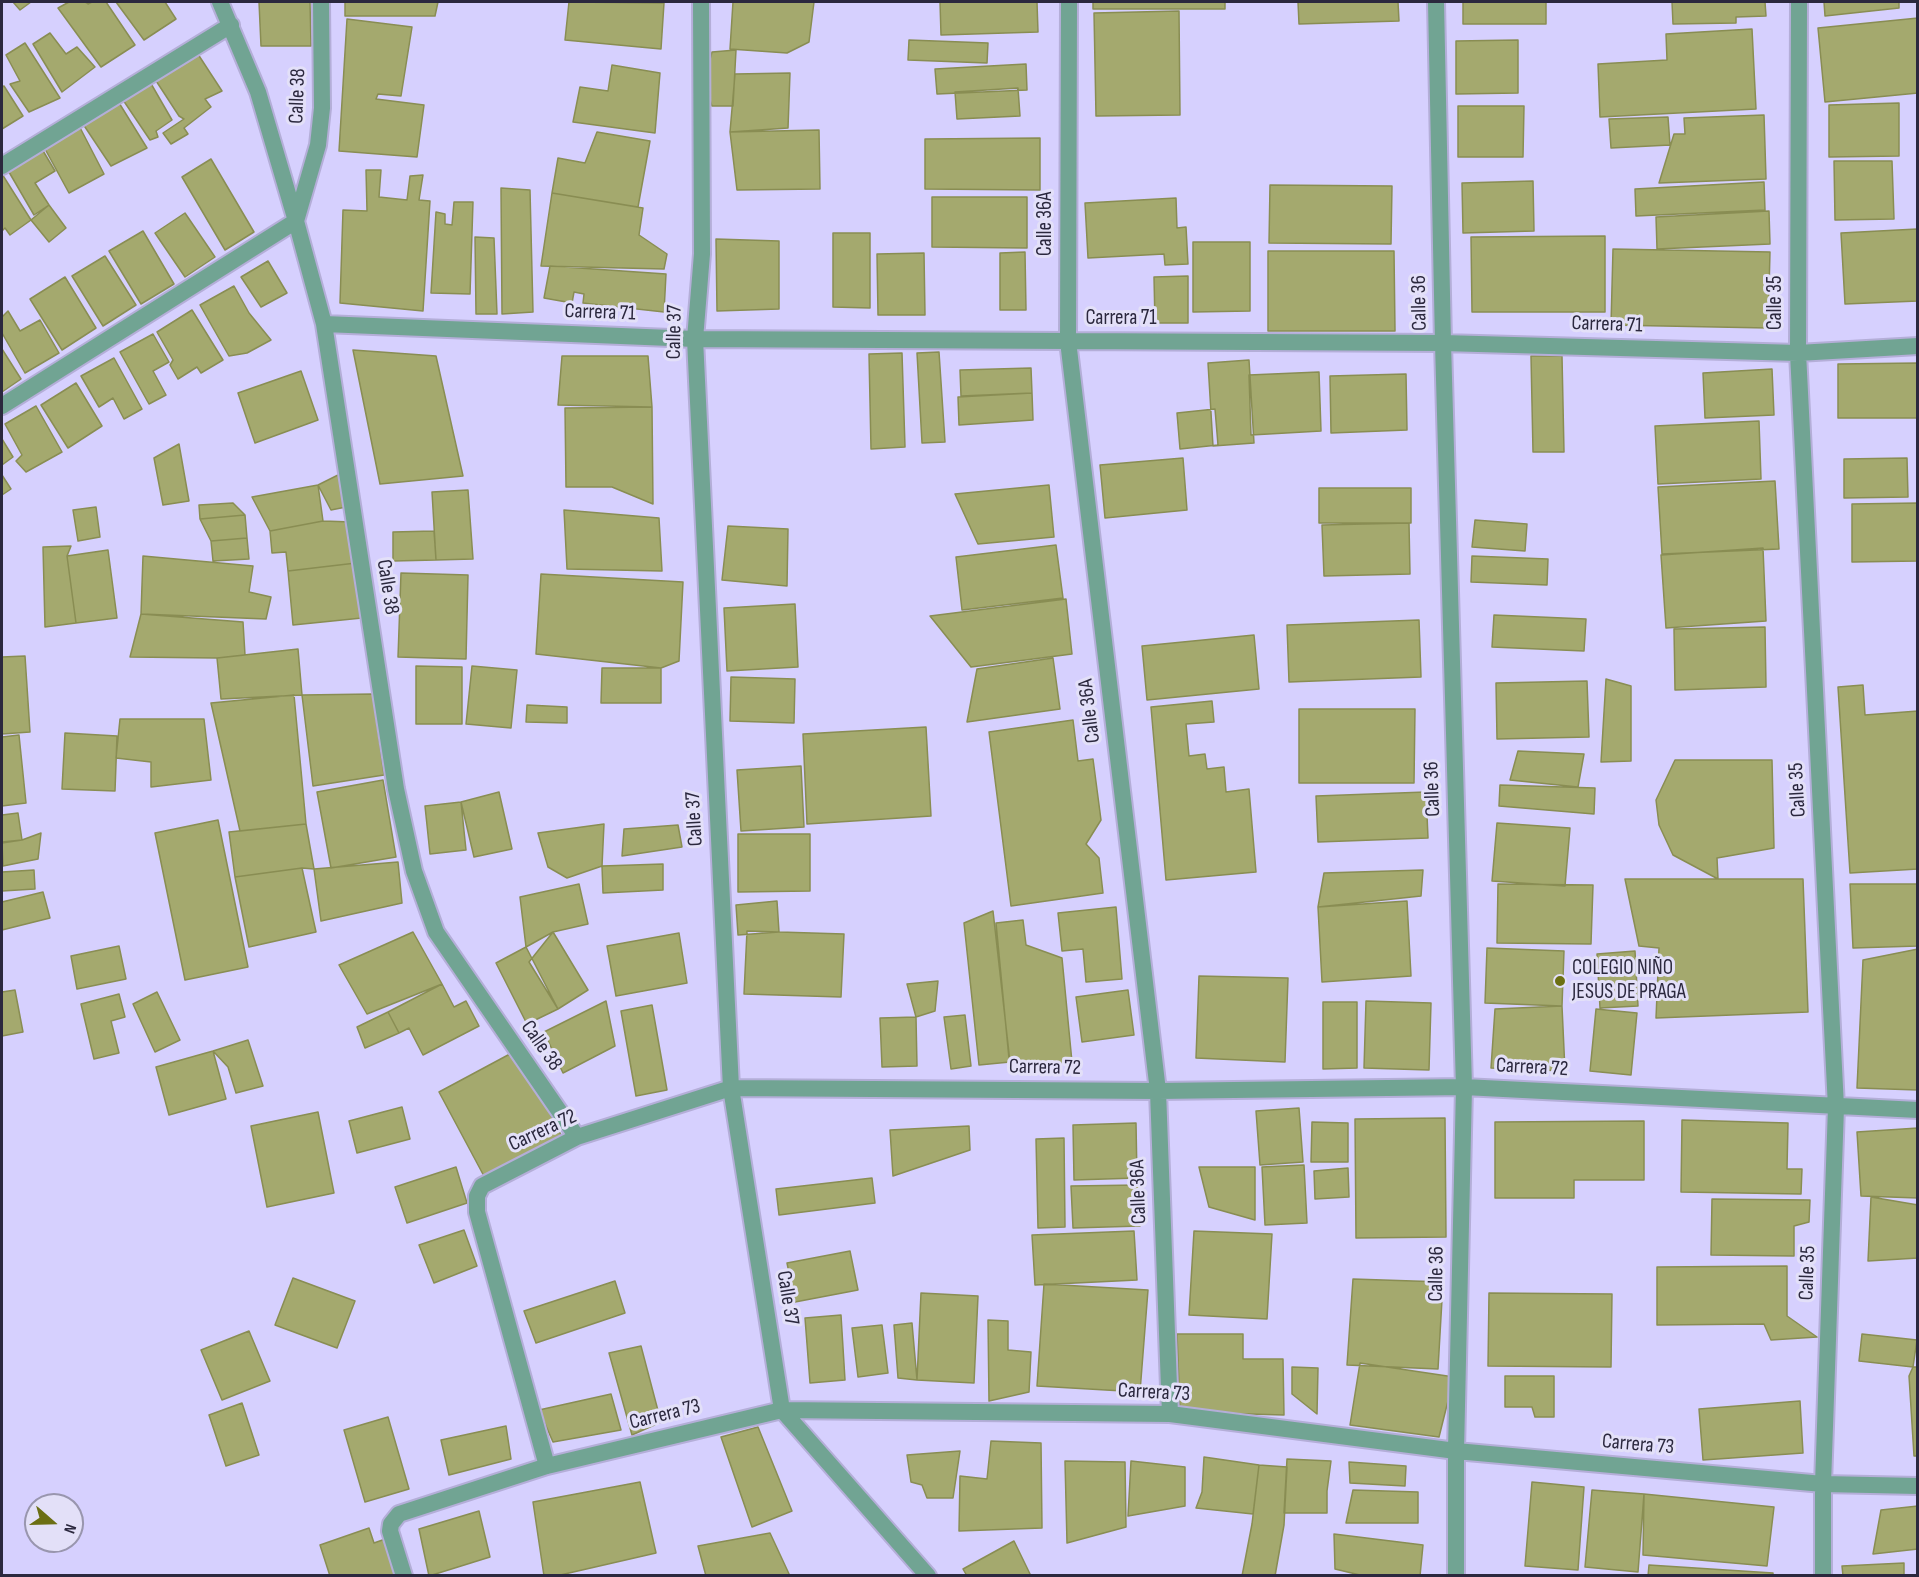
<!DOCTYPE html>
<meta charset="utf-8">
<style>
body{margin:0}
#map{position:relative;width:1919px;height:1577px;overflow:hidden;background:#d6d0fe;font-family:"Sofia Sans Condensed",sans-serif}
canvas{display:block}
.frame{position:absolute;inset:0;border:3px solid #2b283e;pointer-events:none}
.north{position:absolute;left:24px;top:1493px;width:60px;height:60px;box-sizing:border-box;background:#e3e0f8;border:2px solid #9996ae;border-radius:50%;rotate:110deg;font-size:16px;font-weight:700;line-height:24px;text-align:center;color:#2b283e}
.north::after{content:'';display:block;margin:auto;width:21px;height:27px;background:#6c6f14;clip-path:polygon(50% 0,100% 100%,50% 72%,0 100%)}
</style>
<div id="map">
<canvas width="1919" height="1577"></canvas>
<div class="frame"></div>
<div class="north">N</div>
</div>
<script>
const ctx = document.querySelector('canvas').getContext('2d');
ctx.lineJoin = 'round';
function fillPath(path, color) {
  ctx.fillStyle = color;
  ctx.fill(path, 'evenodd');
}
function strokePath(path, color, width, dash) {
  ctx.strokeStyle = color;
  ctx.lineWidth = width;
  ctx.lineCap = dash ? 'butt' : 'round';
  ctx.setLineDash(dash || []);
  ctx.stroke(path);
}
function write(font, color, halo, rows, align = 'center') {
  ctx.font = font + ' "Sofia Sans Condensed",sans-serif';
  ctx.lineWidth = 6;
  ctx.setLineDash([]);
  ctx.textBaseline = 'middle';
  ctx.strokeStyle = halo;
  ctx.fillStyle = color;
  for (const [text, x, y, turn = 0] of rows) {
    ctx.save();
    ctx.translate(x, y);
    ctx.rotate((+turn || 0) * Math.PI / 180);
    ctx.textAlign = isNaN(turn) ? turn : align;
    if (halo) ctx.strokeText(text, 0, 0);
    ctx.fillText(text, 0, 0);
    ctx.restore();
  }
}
const building = new Path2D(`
 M13 2H31L20 10Z
 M69 2H85L88 4 92 2H106L135 45 101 67 58 8Z
 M116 2H165L176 19 144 40Z
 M259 2H310L311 46H261Z
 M345 2H438L435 16H345Z
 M569 2 664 3 661 49 565 40Z
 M733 2H814L809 42 787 53 730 49Z
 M940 2H1037L1038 32 941 35Z
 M1093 2H1225V9H1093Z
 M1298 2H1398L1399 21 1299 24Z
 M1463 2H1546V24H1463Z
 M1672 2H1765L1766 16 1736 17V23L1673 24Z
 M1824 2H1899V8L1825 16Z
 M1179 11 1180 115 1096 116 1094 13Z
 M1918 18V93L1825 102 1818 28Z
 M347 19 412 27 401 96 378 94 376 99 424 105 417 157 339 151Z
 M1752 29 1756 109 1600 117 1598 64 1667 60 1666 34Z
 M50 33 66 54 77 47 95 67 62 92 33 44Z
 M909 40 988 43 987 63 908 60Z
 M1518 40V93L1456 94V41Z
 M25 43 60 98 29 112 10 84 20 81 6 55Z
 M192 45 222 91 205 99 211 107 184 128 188 134 171 144 163 133 184 119 179 116 149 70Z
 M736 50 733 106H712L708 94V67L712 52Z
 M1026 64 1027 90 937 94 935 69Z
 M612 65 660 73 655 133 573 122 580 87 608 91Z
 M790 73 788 128 730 132 735 74Z
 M146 75 172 120 156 131 158 137 150 140 117 91Z
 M4 86 23 116 2 129V87Z
 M1018 88 1020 116 957 119 955 92Z
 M116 98 147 148 111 166 79 118Z
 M1899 103V156L1829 157V105Z
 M1458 106H1524L1523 157H1458Z
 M1764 115 1766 179 1659 183 1674 134H1685L1684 118Z
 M74 116 104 174 69 193 38 136Z
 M1668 117 1670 145 1611 148 1609 119Z
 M819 130 820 189 737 190 730 132Z
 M597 132 650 141 638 207 552 193 558 158 585 163Z
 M1040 138V190L925 189V139Z
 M36 139 55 171 35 183 49 205 34 215 2 160Z
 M211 159 254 232 225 250 182 177Z
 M1834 161H1892L1894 219 1835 220Z
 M366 170H381L379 197 407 200 410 176 423 175 419 200 430 201 423 311 340 303 343 210 367 211Z
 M2 174 31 220 10 235 5 228 2 231Z
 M1533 181 1534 231 1463 233 1462 183Z
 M1764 182 1765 210 1636 216 1635 189Z
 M1270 185 1392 186 1391 244 1269 243Z
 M501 188 530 190 533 312 502 314Z
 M552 193 643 208 639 235 667 254 664 269 541 266Z
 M932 197H1027V248L932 247Z
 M1176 198 1177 228 1186 227 1188 264 1165 265 1164 254 1088 258 1085 203Z
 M454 202H473L470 294 431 293 436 212 445 214V224L452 225Z
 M49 205 66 228 49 242 31 220Z
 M1769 211 1770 244 1657 249 1656 217Z
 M185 213 215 257 185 277 155 233Z
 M1917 229 1918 301 1845 304 1841 233Z
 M143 231 174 284 141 304 109 251Z
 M833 233H870V308L833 307Z
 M1605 236V312H1472L1471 237Z
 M475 237 494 238 497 314H476Z
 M716 239 779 241V309L717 311Z
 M1193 242H1250V311L1193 312Z
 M1613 249 1770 252 1768 328 1611 325Z
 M1268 251H1394L1395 331H1268Z
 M1025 252 1026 310H1000V253Z
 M924 253 925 315H878L877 254Z
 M105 256 136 305 103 326 72 276Z
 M268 261 287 293 261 307 241 277Z
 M550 266 666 274 664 312 583 303 584 294 574 292 572 303 544 298Z
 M1188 276V323H1155L1154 277Z
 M65 277 96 328 62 350 30 299Z
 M234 286 249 313 271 340 247 353 229 356 200 305Z
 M192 310 223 360 201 373 197 367 178 379 170 365 173 360 157 332Z
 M8 311 20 331 40 320 59 353 25 373 2 333V317Z
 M153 334 169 362 153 371 166 395 149 404 120 352Z
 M2 349 21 379 2 392Z
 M353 350 436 356 463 476 380 484Z
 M939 352 945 442 922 443 917 353Z
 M902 353 905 447 871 449 869 354Z
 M562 356H648L652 407 558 405Z
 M1531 356H1562L1564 452H1533Z
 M114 358 142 409 124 419 113 398 99 407 81 376Z
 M1249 360 1254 443 1213 446 1208 363Z
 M1918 363V418H1838V364Z
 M1031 368 1032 393 961 396 960 370Z
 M1772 369 1774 415 1705 418 1703 373Z
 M301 371 318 420 255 443 238 393Z
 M1319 372 1321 431 1251 435 1249 375Z
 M1406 374 1407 430 1331 433 1330 376Z
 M76 383 102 426 68 448 41 405Z
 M1032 393 1033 420 959 425 958 397Z
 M36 406 62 452 26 472 16 461 22 455 5 424Z
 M652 407 653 504 612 487H566L565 408Z
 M1215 409 1218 445 1180 449 1177 413Z
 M1759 421 1761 479 1658 484 1655 426Z
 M2 439 13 457 2 465Z
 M179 444 189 501 163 505 154 458Z
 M1183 458 1187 510 1105 518 1100 465Z
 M1907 458 1908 497 1844 498V459Z
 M340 474 346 507 331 510 318 485Z
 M2 475 11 489 2 495Z
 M1775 481 1779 549 1662 554 1658 487Z
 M318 485 323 521 270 531 252 497Z
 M1049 485 1054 537 978 544 955 494Z
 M1319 488H1411V523H1319Z
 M468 490 473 559 436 560 432 492Z
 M233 503 245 515 200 519 199 505Z
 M1918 503V561L1852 562V504Z
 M96 507 100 537 78 541 73 510Z
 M564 510 659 518 662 571 567 569Z
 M245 515 247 538 211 541 200 519Z
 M1475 520 1527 524 1525 551 1472 547Z
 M323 521 352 522 356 563 288 571 286 552 272 553 270 531Z
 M1409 523 1410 574 1324 576 1322 525Z
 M728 526 788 529 787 586 722 580Z
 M434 531 436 560 393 561V532Z
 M247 538 249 559 213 561 211 541Z
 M1056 545 1063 598 962 610 956 557Z
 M71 546 67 556 76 623 45 627 43 547Z
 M1763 548 1766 621 1666 628 1661 555Z
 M108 550 117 618 76 623 67 556Z
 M143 556 253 566 249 592 271 597 266 619 141 614Z
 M1472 556 1548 559 1547 585 1471 582Z
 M356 563 362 618 293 625 288 571Z
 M401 573 468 575 466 659 398 657Z
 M541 574 683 582 679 661 661 668 536 654Z
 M1066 599 1072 654 971 667 930 616Z
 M795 604 798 667 727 671 724 608Z
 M141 614 243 622 245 655 217 658 130 657Z
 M1494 615 1586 619 1584 651 1492 647Z
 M1419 620 1421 677 1289 682 1287 625Z
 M1765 627 1766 687 1675 690 1674 629Z
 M1254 635 1259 689 1147 700 1142 646Z
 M298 649 302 695 221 699 217 658Z
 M25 656 30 732 2 734V657Z
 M1053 658 1060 709 967 722 977 669Z
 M416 666 462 667V724H416Z
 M472 666 517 670 511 728 466 724Z
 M602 668H661V703H601Z
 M731 677 795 679 794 723 730 721Z
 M1606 679 1631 686V761L1601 762Z
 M1587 681 1589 737 1497 739 1496 683Z
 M1863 685 1865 715 1918 711V869L1850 873 1838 687Z
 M373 694 384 775 313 786 302 695Z
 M294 695 306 824 240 831 211 703Z
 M1212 701 1214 722 1186 724 1189 756 1205 754 1207 769 1224 767 1226 792 1249 789 1256 872 1166 880 1151 707Z
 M527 705 567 707V723L526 722Z
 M1299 709H1415L1414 783H1299Z
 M120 719H204L211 780 151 787V762L116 758Z
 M1073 720 1078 761 1093 759 1101 820 1086 844 1099 858 1103 893 1011 906 989 732Z
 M926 727 931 816 807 824 803 734Z
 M65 733 117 736 115 791 62 789Z
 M19 735 26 803 2 806V737Z
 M1518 751 1584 754 1578 787 1510 780Z
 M1675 760H1772L1774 848 1717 858 1718 879 1673 855 1659 825 1656 800Z
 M801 766 804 827 741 831 737 770Z
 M383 780 396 857 331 868 317 792Z
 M1500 785 1595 788 1594 814 1499 806Z
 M499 792 512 849 474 857 461 802Z
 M1426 792 1428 838 1318 842 1316 796Z
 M461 802 466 850 430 854 425 806Z
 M18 813 22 840 2 843V815Z
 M218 820 248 967 185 980 155 833Z
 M1497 823 1570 828 1565 886 1492 881Z
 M306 824 314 869 302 868 235 877 229 832Z
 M604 824 602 866 567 878 548 867 538 833Z
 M678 825 682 847 622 856 624 829Z
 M41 833 38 859 3 866 2 842 22 840Z
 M738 834H810V891L738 892Z
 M398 862 402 903 321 921 314 869Z
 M663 864V890L603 893 602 866Z
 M302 868 316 932 249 947 235 877Z
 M34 870 35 889 2 891V872Z
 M1423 870 1421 896 1318 907 1324 873Z
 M1625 879H1803L1808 1012 1656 1018 1659 948 1639 946Z
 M579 884 588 924 553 932 526 947 520 897Z
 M1498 884 1593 885 1591 944 1497 943Z
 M1850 884H1918V946L1853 948Z
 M43 892 50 918 2 930V902Z
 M777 901 779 932 738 935 736 905Z
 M1407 901 1411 976 1322 982 1318 907Z
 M1116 907 1122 979 1086 982 1083 949 1062 951 1058 913Z
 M993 911 1010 1062 979 1065 964 923Z
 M1023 920 1026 945 1062 958 1072 1062 1010 1069 996 923Z
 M747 931 844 934 841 997 744 994Z
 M413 932 442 984 367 1014 339 965Z
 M553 932 588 990 558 1009 529 962Z
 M679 933 687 983 616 996 607 946Z
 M119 946 126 979 77 989 71 956Z
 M526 947 558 1009 527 1024 496 963Z
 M1487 948 1564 951 1562 1006 1485 1003Z
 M1918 949V1090L1857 1088 1863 960Z
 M1635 951 1638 1006 1600 1008 1597 954Z
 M1199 976 1288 978 1285 1062 1196 1058Z
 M938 981 935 1011 916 1017 907 984Z
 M442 984 454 1007 466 1001 479 1026 423 1055 409 1028 399 1033 388 1012Z
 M15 990 23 1032 2 1036V992Z
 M1128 990 1134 1035 1082 1042 1076 997Z
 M157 992 180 1040 155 1052 133 1004Z
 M119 994 125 1017 111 1021 119 1053 94 1059 81 1004Z
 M606 1001 615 1046 563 1073 544 1032Z
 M1366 1001 1431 1003 1429 1070 1364 1068Z
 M1323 1002H1357V1068L1323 1069Z
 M652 1005 667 1090 636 1096 621 1011Z
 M1562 1006 1565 1071 1491 1068 1495 1009Z
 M1596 1009 1637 1013 1631 1075 1590 1071Z
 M388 1012 399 1033 365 1048 357 1027Z
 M965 1015 971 1066 951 1069 944 1017Z
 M916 1017 917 1066 882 1067 880 1018Z
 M248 1040 263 1086 236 1093 228 1067 213 1051Z
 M213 1051 226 1099 169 1115 156 1067Z
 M508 1055 522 1060 562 1137 485 1178 439 1092Z
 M402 1107 410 1139 357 1153 349 1121Z
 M1299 1108 1303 1162 1260 1165 1256 1111Z
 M318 1112 334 1193 267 1207 251 1126Z
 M1445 1118 1446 1237 1356 1238 1355 1119Z
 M1682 1120 1788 1123 1787 1169H1802L1801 1194 1681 1192Z
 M1644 1121V1180H1574V1198H1495V1122Z
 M1312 1122 1348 1123V1162H1311Z
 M1136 1123 1137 1178 1074 1180 1073 1125Z
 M969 1126 970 1150 893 1176 890 1130Z
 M1918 1128V1198L1861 1196 1857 1132Z
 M1064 1138 1065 1227 1038 1228 1036 1139Z
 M1304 1165 1307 1223 1265 1225 1262 1167Z
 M456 1167 467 1203 407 1223 395 1187Z
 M1199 1167H1255V1220L1209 1207Z
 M1348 1168 1349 1197 1315 1199 1314 1171Z
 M872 1178 875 1203 779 1215 776 1189Z
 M1139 1185 1140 1226 1073 1228 1071 1186Z
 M1871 1197 1918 1205V1258L1868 1261Z
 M1712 1199 1810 1200 1809 1222 1794 1226V1256L1711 1255Z
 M464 1230 477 1266 434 1283 419 1245Z
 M1134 1231 1137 1280 1035 1285 1032 1235Z
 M1194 1231 1272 1234 1267 1319 1189 1315Z
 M850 1251 858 1290 795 1302 787 1263Z
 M1787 1266V1316L1817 1337 1771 1340 1764 1324 1657 1325V1267Z
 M293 1278 355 1301 337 1348 275 1325Z
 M1353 1279 1443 1282 1438 1369 1347 1365Z
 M615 1281 625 1313 536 1343 524 1311Z
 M1044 1284 1148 1290 1140 1392 1037 1386Z
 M921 1293 978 1296 974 1383 917 1380Z
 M1489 1293 1612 1294 1611 1367 1488 1366Z
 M841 1315 845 1380 810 1383 805 1318Z
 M988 1320 1008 1321V1350L1031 1352 1029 1392 989 1401Z
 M912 1323 917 1380 898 1378 894 1325Z
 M882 1325 888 1373 858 1377 852 1328Z
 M249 1331 270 1381 222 1400 201 1350Z
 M1177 1334H1243V1359H1283L1284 1415 1180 1412Z
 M1862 1334 1917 1340 1913 1367 1859 1361Z
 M641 1346 661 1422 632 1435 609 1353Z
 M1360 1363 1454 1377 1439 1437 1350 1425Z
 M1292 1367 1318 1368 1317 1414 1292 1394Z
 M1913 1367H1918V1456H1914L1909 1376Z
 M1505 1376H1554V1417H1535L1532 1407H1505Z
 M611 1394 621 1430 553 1442 539 1410Z
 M1800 1401 1803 1453 1703 1460 1699 1409Z
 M242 1403 259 1455 226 1466 209 1415Z
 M388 1417 409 1489 365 1502 344 1430Z
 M506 1426 511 1459 449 1475 441 1440Z
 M758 1427 792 1511 752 1527 721 1437Z
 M991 1441 1041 1443 1042 1528 959 1531 960 1476 987 1479Z
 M960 1451 953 1498H927L922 1485 911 1482 907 1455Z
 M1204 1457 1259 1465 1253 1514 1196 1508 1202 1492Z
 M1287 1459 1331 1461 1327 1491V1513H1284Z
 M1065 1461 1125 1462 1126 1527 1067 1543Z
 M1131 1461 1185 1467V1506L1128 1516Z
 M1349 1462 1406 1466 1405 1486 1350 1483Z
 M1259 1465 1287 1467 1284 1525 1275 1576H1242L1252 1524Z
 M640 1482 656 1553 556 1576H544L533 1502Z
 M1532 1482 1584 1487 1578 1570 1525 1566Z
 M1353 1490 1418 1492V1523H1346Z
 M1592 1490 1644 1494 1638 1572 1585 1567Z
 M1644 1494 1774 1507 1767 1566 1643 1555Z
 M1918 1506V1549L1873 1554 1881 1510Z
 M479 1511 490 1557 429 1576 419 1529Z
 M369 1528 374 1543 391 1537 400 1576H330L320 1545Z
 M770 1533 790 1576H706L698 1546Z
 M1334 1534 1423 1545 1420 1576H1364L1335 1569Z
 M1014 1541 1031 1576H967L963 1569Z
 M1904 1563V1576H1843L1842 1566Z
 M1649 1565 1773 1573V1576H1648Z`);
const minor = new Path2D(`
 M321 2 322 108 318 145 296 221 324 324 396 789 414 871 436 932 577 1137
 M701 2 702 254 695 339 731 1088 782 1410 928 1576
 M1069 2 1068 341 1158 1091 1170 1414
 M1436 2 1443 343 1464 1087 1456 1451V1576
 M1799 2 1798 353 1836 1107 1823 1484V1576
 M2 166 231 25
 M324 324 695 339 1443 343 1798 353 1918 346
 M2 406 296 221 258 92 220 2
 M547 1466 477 1212V1196L482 1186 577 1137 731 1088 1158 1091 1464 1087 1918 1110
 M404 1576 390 1531 391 1524 399 1514 547 1466 782 1410 1170 1414 1456 1451 1823 1484 1918 1486`);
const markers = [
 [1560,981,6,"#6c6f14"]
];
const streetNames = [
 ["Calle 38",298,96,-88],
 ["Calle 36A",1046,224,-90],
 ["Calle 36",1420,303,-91],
 ["Calle 35",1776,303,-90],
 ["Carrera 71",600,313,2],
 ["Carrera 71",1121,319],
 ["Carrera 71",1607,325,2],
 ["Calle 37",675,332,-89],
 ["Calle 38",387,587,81],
 ["Calle 36A",1090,711,-97],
 ["Calle 36",1433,789,-92],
 ["Calle 35",1798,790,-93],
 ["Calle 37",695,819,-93],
 ["Calle 38",541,1046,55],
 ["Carrera 72",1045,1068,1],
 ["Carrera 72",1532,1068,3],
 ["Carrera 72",543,1131,-25],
 ["Calle 36A",1139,1192,-92],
 ["Calle 35",1808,1273,-88],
 ["Calle 36",1437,1274,-89],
 ["Calle 37",787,1298,81],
 ["Carrera 73",1154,1393,3],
 ["Carrera 73",665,1415,-14],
 ["Carrera 73",1638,1445,5]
];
const poiNames = [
 ["COLEGIO NIÑO",1572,969],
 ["JESUS DE PRAGA",1572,993]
];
fillPath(building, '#a4a96e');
strokePath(building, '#898d53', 1.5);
strokePath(minor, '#b4aed8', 20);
strokePath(minor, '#71a493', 16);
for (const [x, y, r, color] of markers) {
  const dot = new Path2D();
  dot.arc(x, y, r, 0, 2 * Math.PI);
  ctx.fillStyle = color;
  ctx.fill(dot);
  strokePath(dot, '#e3e0f8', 2);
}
write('21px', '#2b283e', '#e3e0f8', streetNames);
write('21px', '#2b283e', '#e3e0f8', poiNames, 'left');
</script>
